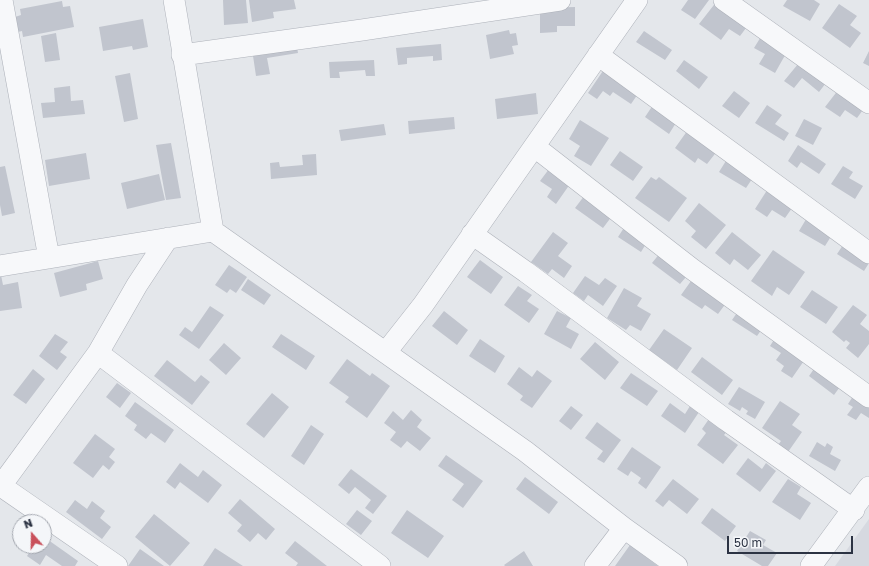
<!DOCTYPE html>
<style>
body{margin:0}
#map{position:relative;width:869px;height:566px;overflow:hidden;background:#e4e7eb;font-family:"Golos Text",sans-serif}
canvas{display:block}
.north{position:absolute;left:12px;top:514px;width:40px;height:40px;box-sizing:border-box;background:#f4f6f9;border:1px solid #a4a8b0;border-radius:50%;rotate:340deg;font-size:11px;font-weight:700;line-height:16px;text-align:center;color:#2c3343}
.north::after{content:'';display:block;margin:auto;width:14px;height:18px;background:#c9505b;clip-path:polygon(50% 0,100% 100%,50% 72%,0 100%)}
.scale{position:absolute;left:727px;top:536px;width:126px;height:18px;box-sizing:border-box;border:2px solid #2c3343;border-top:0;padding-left:5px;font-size:12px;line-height:14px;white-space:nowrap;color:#2c3343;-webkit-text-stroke:3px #f4f6f9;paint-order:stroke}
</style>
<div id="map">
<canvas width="869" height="566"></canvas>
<div class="north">N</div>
<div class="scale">50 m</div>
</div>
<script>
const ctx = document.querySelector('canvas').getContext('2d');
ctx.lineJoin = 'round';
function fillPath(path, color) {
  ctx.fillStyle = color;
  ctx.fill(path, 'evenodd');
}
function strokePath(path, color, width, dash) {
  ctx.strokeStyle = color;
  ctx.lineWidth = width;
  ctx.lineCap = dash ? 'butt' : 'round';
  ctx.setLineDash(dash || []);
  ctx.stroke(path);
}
const built = new Path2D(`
 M869 519V566H835Z`);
const building = new Path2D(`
 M223 0H246L248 23 224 25Z
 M249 0H294L296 9 273 12 274 18 252 22Z
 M688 0H709L695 19 681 10Z
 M787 0H814L820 4 810 21 783 6Z
 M62 1 63 7 70 6 74 27 23 37 22 31 18 32 15 17 21 15 20 9Z
 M717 1 749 24 740 36 729 29 721 40 699 24Z
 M839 4 857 16 850 25 861 33 850 48 822 28Z
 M575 7V26H557V32L540 33V8Z
 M143 19 148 47 133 50 132 46 103 51 99 27Z
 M509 30 510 34 516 33 518 45 512 46 514 54 490 59 486 35Z
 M644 31 672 50 665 60 636 42Z
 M56 33 60 60 45 62 41 36Z
 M762 35 788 50 775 73 759 64 765 54 754 48Z
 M296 42 298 53 267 58 270 74 256 76 252 49Z
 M441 44 442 60 433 61V56L407 58V64L398 65 396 48Z
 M869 51V66L863 63Z
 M803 58 829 79 819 92 802 78 794 88 784 81Z
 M611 59 646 82 631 104 613 92 610 96 603 91 597 99 588 93Z
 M374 60 375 76H366L365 70 339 72 340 78H330L329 62Z
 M684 60 708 77 699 89 676 71Z
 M130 73 138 119 124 122 115 76Z
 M842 85 868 103 857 118 845 110 840 117 825 107Z
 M70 86 71 101 83 100 85 114 43 118 41 103 55 102 54 88Z
 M734 91 750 103 739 118 722 106Z
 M536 93 538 114 497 119 495 99Z
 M655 102 679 118 669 134 645 117Z
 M767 105 782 115 775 124 789 133 784 141 755 123Z
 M454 117 455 129 409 134 408 121Z
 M804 119 822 128 813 145 795 136Z
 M580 120 609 138 591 166 574 156 580 146 569 139Z
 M384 124 386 135 341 141 339 130Z
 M690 127 725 141 707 164 698 158 695 163 675 148Z
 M171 143 181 198 166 200 156 145Z
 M798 145 826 164 819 174 801 162 797 168 788 161Z
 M620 151 643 167 633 181 610 165Z
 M86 153 90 179 49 186 45 160Z
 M316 154 317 175 271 179 270 163 279 162 280 167 303 165 302 155Z
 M729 156 756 173 746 188 719 172Z
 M5 166 15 213 2 216 0 205V167Z
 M843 166 853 172 849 178 863 186 855 199 831 184Z
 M549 169 570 184 556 204 547 197 552 189 540 181Z
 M159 174 165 200 127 209 121 183Z
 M651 177 656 180 659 177 687 198 669 222 635 198Z
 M771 184 797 201 785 218 772 210 767 217 755 209Z
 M591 187 612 216 603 228 575 208Z
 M699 203 726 225 706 249 691 237 696 231 685 221Z
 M814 206 835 230 825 246 799 231Z
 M631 217 649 239 641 252 618 237Z
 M553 232 568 243 558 256 572 266 564 278 552 269 548 274 531 262Z
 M732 232 761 255 748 270 734 259 730 265 715 253Z
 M847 239 869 263 864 271 837 254Z
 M664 248 692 270 680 284 652 263Z
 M773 250 805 272 789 295 777 287 772 296 751 281Z
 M480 260 503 277 491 294 467 277Z
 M98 261 103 279 86 284 87 290 60 297 54 273Z
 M229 265 247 277 236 293 230 289 227 293 215 285Z
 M701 267 735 291 718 314 705 305 702 309 681 295Z
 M0 275H1L3 285 18 282 22 308 0 311Z
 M585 276 599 285 605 278 617 286 603 306 588 295 584 301 573 293Z
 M248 279 271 295 264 305 241 290Z
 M518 286 532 295 527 301 539 309 529 323 504 305Z
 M624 288 642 298 637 306 651 314 641 331 630 325 626 330 607 318Z
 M812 290 838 307 826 324 800 307Z
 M853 305 867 315 860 324 869 331V344L858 358 846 348 850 343 846 340 844 342 832 332Z
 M210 306 224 315 199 349 179 335 185 327 192 332Z
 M741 307 766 323 757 336 732 320Z
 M444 311 468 330 457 345 432 326Z
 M557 311 571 318 566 327 579 334 571 349 544 334Z
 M664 329 692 348 677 370 649 350Z
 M55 334 68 342 60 352 67 357 57 370 39 356Z
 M281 334 315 356 306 370 272 347Z
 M777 335 808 355 792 378 781 371 784 366 776 360 781 353 770 346Z
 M480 339 505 356 495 373 469 356Z
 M595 342 619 362 605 380 580 359Z
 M224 343 241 358 226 375 209 360Z
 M702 357 733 380 722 395 691 372Z
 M347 359 370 376 372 373 390 386 367 418 345 402 349 397 329 383Z
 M167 360 195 382 201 375 210 382 192 405 154 376Z
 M818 363 850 373 834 395 809 376Z
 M519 367 532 377 537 370 552 381 532 408 520 400 523 396 507 384Z
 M33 369 45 379 26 404 13 395Z
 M631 373 658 391 647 406 620 388Z
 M117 383 131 393 120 408 106 397Z
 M739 387 765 402 755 419 746 414 748 411 742 407 740 411 728 404Z
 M857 390 869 398V418L861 413 856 420 847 415 853 407 848 404Z
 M272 393 289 407 264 438 246 424Z
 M780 401 800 414 792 425 802 432 788 452 778 445 781 441 762 428Z
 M135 402 174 430 165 443 151 433 146 439 134 430 137 425 125 416Z
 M670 403 685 414 690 406 699 412 685 433 661 416Z
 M571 406 583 415 571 430 559 421Z
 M411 410 422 420 417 427 431 438 420 451 407 441 401 448 390 440 396 432 384 423 393 411 403 420Z
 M711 416 729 429 724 435 738 445 723 464 697 445 706 433 702 429Z
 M597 422 621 440 604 463 597 459 603 451 585 438Z
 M311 425 324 434 304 465 291 456Z
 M95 434 115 449 109 457 115 462 109 470 103 465 93 478 73 463Z
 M817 442 825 447 827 443 833 447 830 454 841 460 835 471 809 456Z
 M632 447 661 467 646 489 638 483 641 478 631 471 628 476 617 469Z
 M446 455 483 481 463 508 452 500 464 484 438 466Z
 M748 458 762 469 766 463 776 471 760 492 736 474Z
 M180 463 198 477 203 470 222 485 208 503 180 482 175 489 166 482Z
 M351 469 387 496 373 514 365 508 371 500 355 487 349 494 338 485Z
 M525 477 558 502 549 514 516 489Z
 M673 479 699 499 687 514 669 500 663 507 655 501Z
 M788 479 801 487 797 494 811 503 800 520 772 502Z
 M240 499 275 529 266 540 258 533 250 542 237 531 242 525 228 513Z
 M75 500 87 509 92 501 105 511 100 518 111 527 102 539 66 512Z
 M712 508 736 526 725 541 701 523Z
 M357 510 372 521 361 535 346 524Z
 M407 510 444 536 428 558 391 533Z
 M154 514 190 543 170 566 135 537Z
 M750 531 766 540 763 545 777 553 768 566H762L737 551Z
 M44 537 78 561 75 566H62L46 555 40 565 27 556 33 546H44Z
 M295 541 327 566H296L298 563 285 553Z
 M630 545 658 566H615Z
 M215 548 243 566H203Z
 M140 549 164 566H128Z
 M524 551 533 566H505L504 565Z`);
const minor = new Path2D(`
 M2 0 49 258
 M174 0 213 231
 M724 0 869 103
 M182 55 362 30 560 0
 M598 55 869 253
 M535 147 692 269 869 397
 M472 234 526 272 726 420 854 510
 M0 266 213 231 525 451 624 528 677 566
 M386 352 423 305 637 0
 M98 353 380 566
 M1 486 117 566
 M0 487 98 353 137 285 168 238
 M595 566 624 528
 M811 566 869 487`);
fillPath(built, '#d6d9e0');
fillPath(building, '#c1c5ce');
strokePath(minor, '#adb1b9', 22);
strokePath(minor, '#f7f8fa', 21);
</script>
